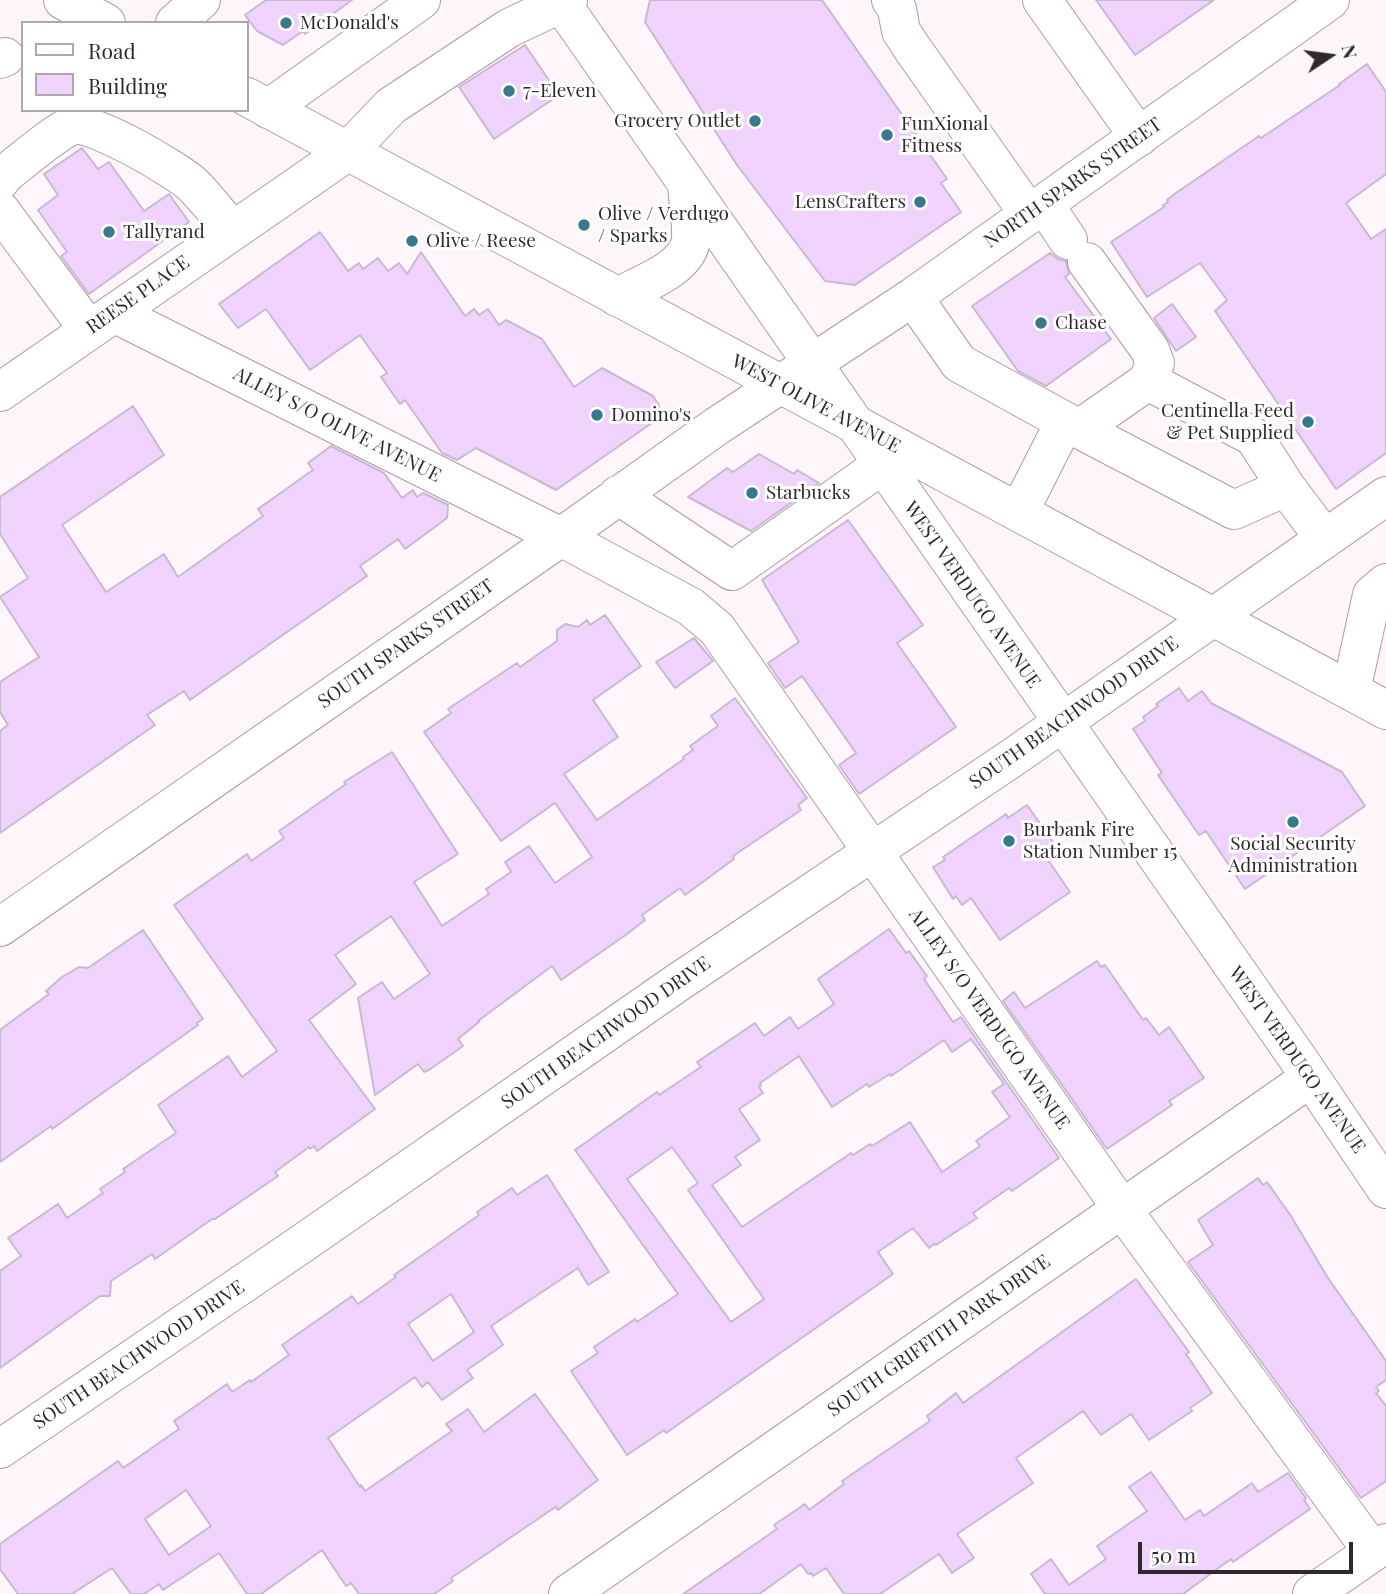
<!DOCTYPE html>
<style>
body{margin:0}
#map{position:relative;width:1386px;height:1594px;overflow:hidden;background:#fff5fb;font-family:"Playfair Display",serif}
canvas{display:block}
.legend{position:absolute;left:21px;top:21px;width:228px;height:91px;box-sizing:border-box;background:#fff;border:2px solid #ada9ab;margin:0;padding:9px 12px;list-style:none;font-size:21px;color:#31282e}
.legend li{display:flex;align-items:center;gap:14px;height:35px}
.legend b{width:35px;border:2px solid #ada9ab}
.north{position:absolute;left:1295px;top:21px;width:70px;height:70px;-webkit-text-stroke:5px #fff;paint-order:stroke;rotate:77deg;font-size:19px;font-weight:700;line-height:28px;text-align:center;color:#31282e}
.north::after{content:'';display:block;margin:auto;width:24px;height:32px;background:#31282e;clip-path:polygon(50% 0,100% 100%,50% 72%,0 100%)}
.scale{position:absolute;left:1138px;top:1542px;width:215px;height:32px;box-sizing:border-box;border:4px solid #31282e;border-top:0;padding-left:9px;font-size:21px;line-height:24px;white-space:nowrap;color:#31282e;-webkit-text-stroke:5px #fff;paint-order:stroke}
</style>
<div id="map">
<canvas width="1386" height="1594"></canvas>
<ul class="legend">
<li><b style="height:9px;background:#fff"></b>Road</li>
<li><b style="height:19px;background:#efd3fc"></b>Building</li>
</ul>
<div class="north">N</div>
<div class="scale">50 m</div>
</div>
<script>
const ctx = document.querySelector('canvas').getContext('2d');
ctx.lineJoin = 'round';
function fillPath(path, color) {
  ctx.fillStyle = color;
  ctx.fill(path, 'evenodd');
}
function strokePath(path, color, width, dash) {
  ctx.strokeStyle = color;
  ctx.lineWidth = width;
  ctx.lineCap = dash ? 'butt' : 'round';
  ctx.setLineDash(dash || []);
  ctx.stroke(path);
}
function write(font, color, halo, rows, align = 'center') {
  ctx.font = font + ' "Playfair Display",serif';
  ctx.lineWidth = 6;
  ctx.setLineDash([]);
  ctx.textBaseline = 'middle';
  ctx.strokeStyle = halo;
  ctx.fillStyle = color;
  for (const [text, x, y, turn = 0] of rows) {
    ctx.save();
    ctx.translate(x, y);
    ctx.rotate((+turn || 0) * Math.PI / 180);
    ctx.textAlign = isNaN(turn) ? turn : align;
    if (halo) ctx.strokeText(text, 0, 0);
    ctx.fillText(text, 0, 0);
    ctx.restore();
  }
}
const building = new Path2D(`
 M266 0H352L305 34 303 31 283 45 257 31 245 15Z
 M650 0H822L947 179 941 183 961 212 855 285 825 281 737 165 645 22Z
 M1096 0H1214L1135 55Z
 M525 45 559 95 494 139 459 87Z
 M1367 64 1386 92V174L1346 203 1371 239 1386 229V453L1336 489 1215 311 1227 300 1200 263 1147 297 1111 242 1164 207 1163 205 1168 202 1167 200 1176 193 1259 136 1261 138 1340 85 1339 84Z
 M82 148 98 169 109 162 144 211 169 194 189 222 89 294 61 256 67 252 38 210 58 195 44 174Z
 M320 232 348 271 359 263 363 269 378 258 388 271 399 263 407 274 421 252 465 316 474 309 479 315 488 309 499 325 506 320 542 339 574 387 602 368 653 396 659 405V418L556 490 476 448 457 460 442 453 405 400 400 404 381 377 387 373 360 335 310 370 266 309 238 328 219 304Z
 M1050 253 1058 259 1066 261 1069 274 1065 277 1111 339 1046 386 1018 371 972 306Z
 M1172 304 1196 337 1176 351 1154 318Z
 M133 406 164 455 62 525 106 592 164 554 178 577 263 516 258 509 313 470 308 463 331 446 384 473 402 498 413 490 417 497 423 493 448 505 447 518 405 549 398 539 360 566 367 576 190 700 184 691 147 715 155 725 0 833V731L8 725 0 712V682L39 657 0 597 28 578 0 534V497Z
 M759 454 794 474 797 470 819 483 751 531 688 497 727 468 733 472Z
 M848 520 923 625 897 643 956 727 859 794 839 765 856 753 802 676 785 688 768 663 799 642 762 580Z
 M605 615 641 666 593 700 618 737 564 774 597 820 684 759 683 757 693 750 690 746 718 726 711 716 735 698 807 798 798 805 801 810 733 856 734 859 685 895 680 888 642 915 645 920 627 934 561 980 552 966 478 1021 479 1022 458 1039 463 1046 429 1070 424 1072 418 1064 375 1095 358 998 382 982 394 999 430 974 391 916 335 955 356 984 309 1020 375 1109 317 1151 314 1146 310 1149 309 1147 275 1172 278 1176 215 1219H212L155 1259 152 1254 111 1281 110 1296H100L0 1368V1271L21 1256 8 1238 58 1204 67 1218 103 1193 100 1189 125 1172 123 1169 176 1133 158 1105 228 1056 242 1077 277 1051 174 905 247 854 251 861 284 838 279 831 346 784 344 782 392 752 458 854 414 882 442 926 489 894 486 889 511 872 505 862 529 846 555 883 592 857 555 803 501 841 424 732 451 713 448 709 517 663 520 667 557 641V630L565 624 578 627 587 620 590 625Z
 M694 638 713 661 675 688 656 662Z
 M1179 688 1188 701 1202 691 1211 703 1342 772 1365 806 1245 889 1206 831 1199 835 1158 775 1162 773 1133 729 1145 721 1143 717 1158 706 1156 704Z
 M1027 805 1053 842 1041 850 1070 892 1000 940 971 898 962 905 956 896 953 899 933 867 945 860 943 857 1006 814 1008 818Z
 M889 929 906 953 909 951 927 976 924 979 953 1022 961 1017 1059 1158 1012 1191 1009 1188 973 1213 977 1218 936 1245 934 1244 929 1248 913 1228 878 1252 893 1274 666 1433 664 1430 627 1455 571 1371 598 1353 594 1347 635 1319 637 1322 678 1294 575 1150 657 1092 659 1095 701 1067 697 1062 755 1023 764 1036 790 1017 798 1029 834 1004 818 979ZM971 1039 1004 1084 992 1092 1010 1117 976 1141 980 1146 942 1172 910 1122 872 1146 870 1144 853 1155 851 1153 742 1227 712 1185 741 1165 735 1157 760 1140 739 1109 763 1093 759 1087 761 1085 760 1083 799 1056 832 1107 867 1084 869 1087 890 1074 891 1076 944 1040 952 1052ZM672 1147 698 1183 688 1190 764 1299 731 1322 627 1179Z
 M143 930 203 1019 197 1023 198 1025 52 1129 51 1126 0 1162V1030L49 994 46 991 62 977 79 967 88 968Z
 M1097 961 1101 967 1105 965 1143 1020 1146 1018 1159 1035 1169 1027 1204 1078 1169 1101 1172 1105 1107 1149 1003 1001 1014 992 1025 1008Z
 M547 1175 609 1272 588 1285 578 1268 491 1326 503 1345 467 1370 473 1378 442 1400 428 1382 422 1387 415 1377 328 1438 360 1487 361 1485 365 1491 452 1431 446 1424 468 1409 484 1432 535 1394 598 1480 558 1510 556 1507 548 1512 451 1578 453 1581 434 1594H359L351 1583 346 1586 322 1550 261 1594H247L219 1553 163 1590 159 1584 144 1594H131L112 1568 72 1594H18L0 1569V1544L118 1461 123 1468 179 1429 174 1421 227 1384 232 1392 250 1380 251 1382 289 1355 282 1345 352 1296 358 1304 396 1277 394 1275 479 1215 477 1212 512 1188 517 1195ZM451 1294 474 1332 433 1361 408 1324ZM186 1490 211 1526 169 1555 145 1519Z
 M1258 1178 1263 1185 1267 1182 1291 1216 1328 1278 1386 1361V1380L1376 1387 1379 1391 1376 1393 1386 1406V1481L1361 1498 1188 1262 1213 1245 1198 1220Z
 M1136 1279 1189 1352 1186 1354 1212 1393 1190 1408 1192 1411 1149 1440 1131 1414 1101 1435 1083 1411 1016 1458 1033 1483 957 1534 974 1558 952 1573 939 1554 880 1594H844L826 1568 813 1576 811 1573 808 1574 801 1564 759 1594H683L777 1529 774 1525 805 1504 809 1510 844 1484 842 1481 930 1421 927 1416 956 1393 963 1403Z
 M1151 1472 1185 1520 1200 1510 1204 1516 1252 1483 1258 1492 1288 1473 1306 1498 1304 1500 1310 1509 1233 1562 1231 1559 1183 1594H1045L1031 1574 1051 1559 1069 1585 1106 1559 1097 1546 1147 1511 1129 1487Z`);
const minor = new Path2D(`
 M891 0 897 9 901 31 912 48 1029 214
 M1042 0 1139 137
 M175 23 201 0
 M0 59 5 57
 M268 109 421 0
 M0 181 4 175C20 163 57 130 74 125 93 121 179 171 193 185 207 199 219 215 232 230
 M1044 204 1068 240
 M0 210 89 330
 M1087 262 1150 350 1155 363 1148 381
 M913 297 959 363 1079 429 1148 381 1254 437 1286 487 1325 539
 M114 313 561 537 691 607 717 629 1122 1209 1373 1552
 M0 392 347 152 391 106 509 28 568 0
 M1079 429 1234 510 1286 487
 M618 495 732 571 882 465
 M1019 512 1065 421
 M1351 691 1372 595 1386 583
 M0 927 561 537 717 426 913 297 1330 0
 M0 1449 300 1245 677 983 1012 758 1386 496
 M568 1594 1310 1078
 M1312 1594 1386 1543`);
const major = new Path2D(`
 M63 0 106 23
 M559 0 1301 1063 1386 1189
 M247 97 1386 710
 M617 297C640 285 689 268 691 239 692 221 688 202 687 184`);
const markers = [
 [286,23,7,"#38798c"],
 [509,91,7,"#38798c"],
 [755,121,7,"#38798c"],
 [887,135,7,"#38798c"],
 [920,202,7,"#38798c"],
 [584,225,7,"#38798c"],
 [109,232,7,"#38798c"],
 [412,241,7,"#38798c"],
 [1041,323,7,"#38798c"],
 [597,415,7,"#38798c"],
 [1308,422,7,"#38798c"],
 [752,493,7,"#38798c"],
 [1293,822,7,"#38798c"],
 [1009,841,7,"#38798c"]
];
const poiNames = [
 ["McDonald's",300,23],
 ["7-Eleven",523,91],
 ["Grocery Outlet",741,121,"right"],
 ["FunXional",901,124],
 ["Fitness",901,146],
 ["LensCrafters",906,202,"right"],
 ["Olive / Verdugo",598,214],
 ["/ Sparks",598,236],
 ["Tallyrand",123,232],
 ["Olive / Reese",426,241],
 ["Chase",1055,323],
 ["Centinella Feed",1294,411,"right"],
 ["& Pet Supplied",1294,433,"right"],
 ["Domino's",611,415],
 ["Starbucks",766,493],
 ["Burbank Fire",1023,830],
 ["Station Number 15",1023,852],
 ["Social Security",1293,844,"center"],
 ["Administration",1293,866,"center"]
];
const streetNames = [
 ["NORTH SPARKS STREET",1073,183,-35],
 ["REESE PLACE",138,295,-35],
 ["WEST OLIVE AVENUE",816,404,28],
 ["ALLEY S/O OLIVE AVENUE",337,425,27],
 ["WEST VERDUGO AVENUE",972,595,55],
 ["SOUTH SPARKS STREET",406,644,-35],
 ["SOUTH BEACHWOOD DRIVE",1074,713,-35],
 ["ALLEY S/O VERDUGO AVENUE",989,1019,55],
 ["SOUTH BEACHWOOD DRIVE",606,1033,-35],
 ["WEST VERDUGO AVENUE",1297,1060,55],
 ["SOUTH GRIFFITH PARK DRIVE",939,1336,-35],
 ["SOUTH BEACHWOOD DRIVE",139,1355,-34]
];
fillPath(building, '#efd3fc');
strokePath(building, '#c7b9cf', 2);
strokePath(minor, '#b099a8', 40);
strokePath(major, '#b099a8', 40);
strokePath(minor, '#fff', 38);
strokePath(major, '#fff', 38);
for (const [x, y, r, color] of markers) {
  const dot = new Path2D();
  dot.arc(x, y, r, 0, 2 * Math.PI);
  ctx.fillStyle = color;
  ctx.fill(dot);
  strokePath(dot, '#fff', 2.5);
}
write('19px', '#31282e', '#fff', poiNames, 'left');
write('19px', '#31282e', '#fff', streetNames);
</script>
